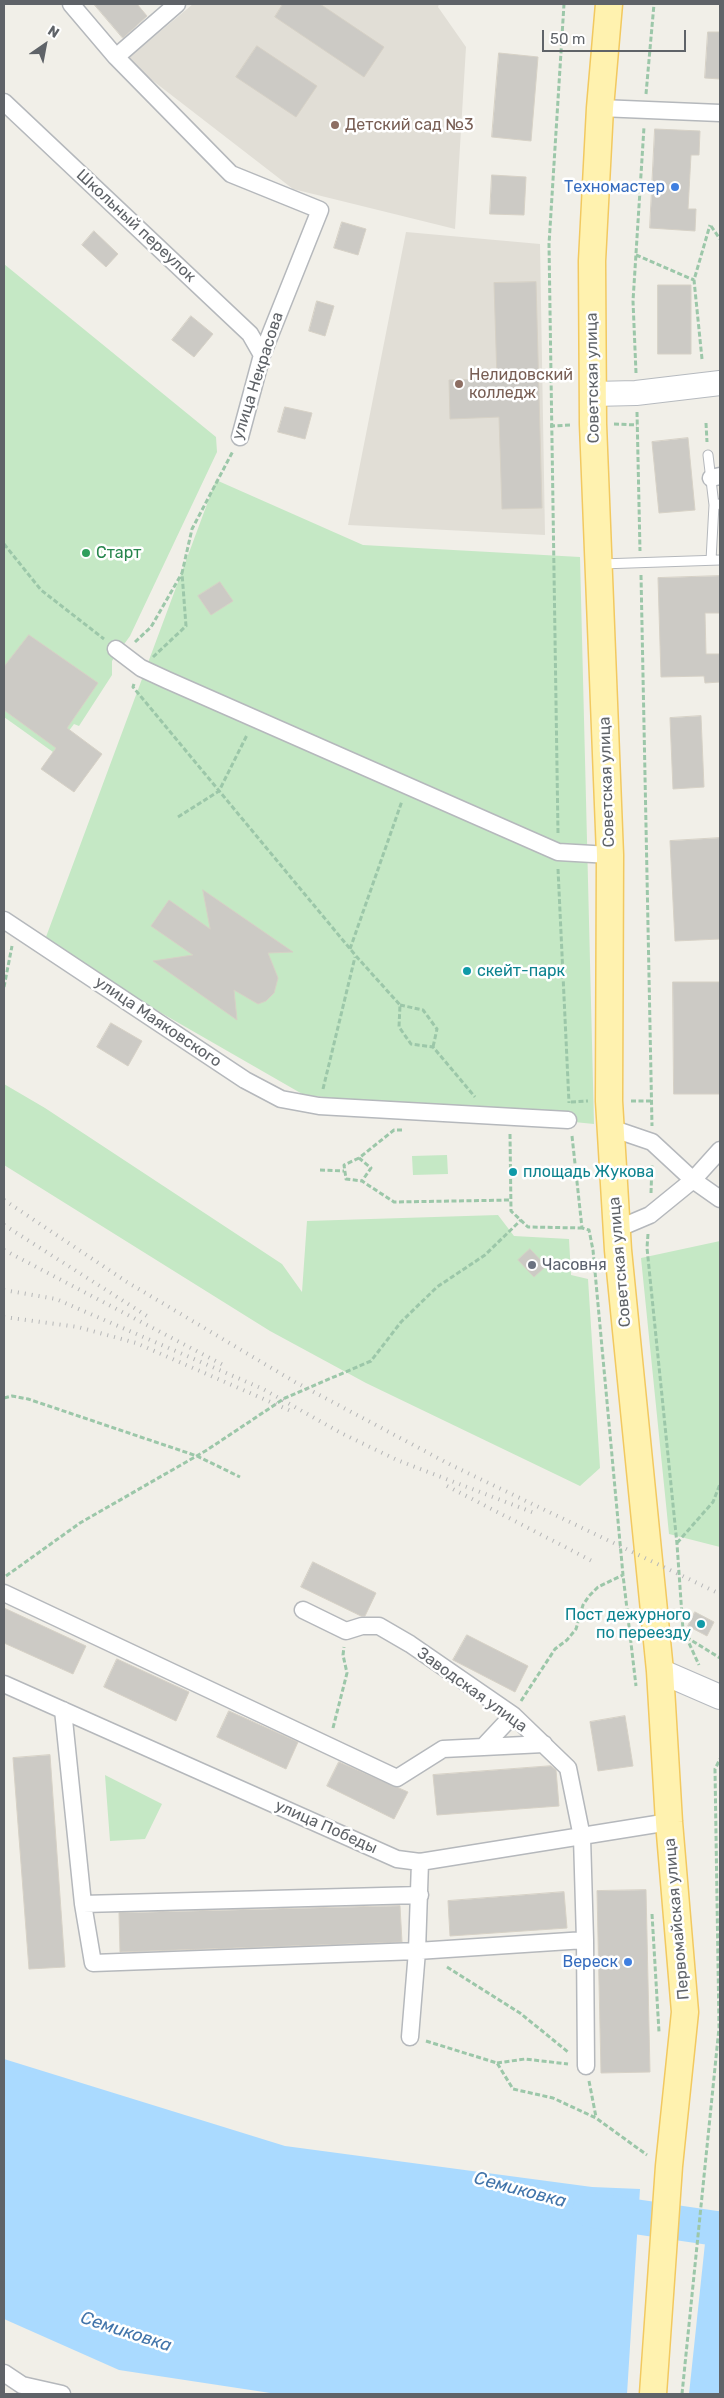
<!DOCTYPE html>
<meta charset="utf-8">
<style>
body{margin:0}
#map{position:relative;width:724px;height:2398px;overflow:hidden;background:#f1efe8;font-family:Rubik,sans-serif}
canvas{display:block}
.frame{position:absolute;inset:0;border:5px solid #5f6368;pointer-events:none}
.north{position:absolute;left:20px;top:20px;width:50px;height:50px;-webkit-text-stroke:4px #fff;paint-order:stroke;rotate:33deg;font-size:14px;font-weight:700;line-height:20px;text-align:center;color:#5f6368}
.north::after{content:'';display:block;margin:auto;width:18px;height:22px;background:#5f6368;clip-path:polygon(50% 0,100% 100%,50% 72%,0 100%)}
.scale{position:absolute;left:542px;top:30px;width:144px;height:22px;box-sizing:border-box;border:2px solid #5f6368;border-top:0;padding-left:6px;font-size:15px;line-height:18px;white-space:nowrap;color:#5f6368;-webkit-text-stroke:4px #fff;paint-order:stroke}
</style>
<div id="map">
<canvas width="724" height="2398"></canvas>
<div class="frame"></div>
<div class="north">N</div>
<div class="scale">50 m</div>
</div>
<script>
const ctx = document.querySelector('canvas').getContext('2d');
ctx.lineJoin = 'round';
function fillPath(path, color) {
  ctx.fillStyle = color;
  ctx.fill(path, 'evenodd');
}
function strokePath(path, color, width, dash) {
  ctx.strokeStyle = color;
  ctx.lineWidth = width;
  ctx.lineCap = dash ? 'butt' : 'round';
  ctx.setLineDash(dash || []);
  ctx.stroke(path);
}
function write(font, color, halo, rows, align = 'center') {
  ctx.font = font + ' Rubik,sans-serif';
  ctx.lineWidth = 5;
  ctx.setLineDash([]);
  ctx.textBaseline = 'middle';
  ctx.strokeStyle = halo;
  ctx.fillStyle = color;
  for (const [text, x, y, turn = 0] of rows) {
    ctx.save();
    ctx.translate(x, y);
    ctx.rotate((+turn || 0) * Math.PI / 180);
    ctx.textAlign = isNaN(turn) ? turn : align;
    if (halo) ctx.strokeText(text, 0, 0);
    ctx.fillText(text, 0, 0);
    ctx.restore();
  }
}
const education = new Path2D(`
 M193 4H439L438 7 466 47 455 229 293 189 126 60Z
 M406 232 540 244 545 535 348 525Z`);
const green = new Path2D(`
 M4 264 216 437 217 452 130 636 112 661V675L79 726 74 724 53 752 4 717Z
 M216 480 363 545 580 557 594 1124 304 1095 43 945Z
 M4 1084 45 1108 282 1264 302 1292 307 1221 498 1215 514 1236 569 1239 571 1275 588 1279 600 1468 580 1486 366 1383 270 1331 4 1165Z
 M447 1155 448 1174 413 1175 412 1156Z
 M720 1241V1547L669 1534 641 1258Z
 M105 1775 162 1804 145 1839 110 1841Z`);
const water = new Path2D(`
 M4 2059 285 2146 592 2187 640 2189 627 2394H277L119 2370 4 2319Z
 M720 2211V2394H689L708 2215Z`);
const river = new Path2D(`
 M590 2210 720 2229`);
const building = new Path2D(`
 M94 4H137L147 16 123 38Z
 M283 4H320L384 47 364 77 275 17Z
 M708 32H720V79L705 78Z
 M257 46 317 86 296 117 236 77Z
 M499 53 538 57 531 141 492 137Z
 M655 129 700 131 699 155H691L688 209H696L695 231 650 228Z
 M492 175 526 177 524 215 490 214Z
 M342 222 366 229 358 255 334 248Z
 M94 231 118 254 106 267 82 245Z
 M536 282 542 508 502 509 499 417 450 419 449 380 497 379 494 283Z
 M658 285H691V354H658Z
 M317 301 334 306 325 336 309 331Z
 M191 316 213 334 194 357 172 340Z
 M285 407 312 413 305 439 278 432Z
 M688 438 695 510 659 513 652 442Z
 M720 576V613H705L706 654H720V682L705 683 704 676 661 677 658 578Z
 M220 582 233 601 211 615 198 596Z
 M29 635 98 683 67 728 102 754 74 792 41 769 56 748 4 710V667Z
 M701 716 704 787 673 789 670 718Z
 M720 838V939L675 941 670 841Z
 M203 890 293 952 268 953 278 978 274 993 266 1001 258 1004 234 990 237 1020 153 961 193 955 151 926 169 900 210 929Z
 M673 982H720V1094H674Z
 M111 1023 142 1041 128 1066 97 1047Z
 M530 1249 546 1266 534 1277 518 1260Z
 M313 1562 376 1593 365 1616H361L301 1587Z
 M4 1608 86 1646 73 1674 4 1643Z
 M695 1612 714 1622 707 1636 688 1626Z
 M467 1635 528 1666 515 1692 453 1660Z
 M117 1659 189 1692 176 1721 104 1687Z
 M229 1711 298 1742 286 1769 217 1737Z
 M625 1716 633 1766 598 1771 590 1722Z
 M50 1755 65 1967 29 1969 13 1758Z
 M339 1762 408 1792 394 1819 327 1786Z
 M551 1766 556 1770 559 1806 437 1815 433 1775Z
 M646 1890 650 2072 601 2073 597 1891Z
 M564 1892 567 1928 450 1936 448 1901Z
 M400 1906 402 1942 120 1952 119 1913Z`);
const path = new Path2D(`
 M646 94 654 4
 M711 226 720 239
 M636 255 694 280
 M702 359 694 280 710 225
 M636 373 633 301 644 127
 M637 412 640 551
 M706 423 707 442
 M614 424 637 425
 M550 426 572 425
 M4 544 41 590 104 639
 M641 575 652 1126
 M135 642 151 627 182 573
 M153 657 186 626 182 573 192 529 233 451
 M134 684 133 687 356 956 400 1005 399 1027 411 1044 433 1047 475 1097
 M178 817 219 791 247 735
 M558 833 549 244 564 4
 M558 869 569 1103
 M350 949 402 801
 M4 987 12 946
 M400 1005 423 1010 437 1029 433 1047
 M323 1089 355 957
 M631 1101H651
 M571 1102 588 1101
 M402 1130H394L359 1158 371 1168 362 1181 394 1202 511 1200
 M510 1134 511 1211 528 1227 582 1228
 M572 1136 582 1228 589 1230 593 1250 623 1575 636 1686
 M359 1158 344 1165 346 1179 362 1181
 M320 1170 344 1171
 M651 1193 652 1164
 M648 1234 647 1248 677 1544 683 1630 699 1665
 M4 1398 12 1396 28 1399 197 1456 240 1477
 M677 1543 713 1502 720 1484
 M6 1576 80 1523 207 1450 285 1398 371 1361 401 1322 437 1287 485 1255 521 1220
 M686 1637 720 1658
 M521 1701 555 1649 567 1640 576 1629 583 1605 589 1596 598 1587 623 1575
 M333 1728 347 1673 343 1655 344 1647
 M652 1914 659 2032
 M447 1967 520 2013 568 2052
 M426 2041 497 2063 513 2089 553 2098 596 2118 647 2155
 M497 2063 525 2059 568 2064
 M589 2081 596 2117
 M682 2394 719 2028 715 1769 720 1759`);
const service = new Path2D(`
 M708 455 714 505
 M711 560 714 505 720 504
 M601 564 720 560`);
const minor = new Path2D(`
 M71 4 116 57 231 174 320 210 262 355 240 437
 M116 57 177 4
 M4 102 250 334 262 355
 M600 108 720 113
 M711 478 720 476
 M116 649 141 668 167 680 558 852 610 855
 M4 920 245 1080 281 1099 319 1106 568 1120
 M611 1128 652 1142 693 1180 720 1199
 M617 1229 650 1215 693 1180 720 1150
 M4 1593 397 1778 443 1749 544 1744
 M303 1610 346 1631 362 1626H379L410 1644 513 1715 568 1768 582 1837 585 1940 417 1951 93 1963 83 1904 420 1895
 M4 1684 397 1859 420 1862 669 1822
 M63 1710 83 1904
 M483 1747 513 1715
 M585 1940 586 2066
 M410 2037 417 1951 420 1862
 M4 2373 22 2385 62 2394`);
const secondary = new Path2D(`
 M593 394 636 393 720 383
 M660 1671 720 1697`);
const primary = new Path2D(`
 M609 4 600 108 592 261 593 424 610 855 609 1101 618 1250 660 1671 669 1822 685 2012 669 2166 653 2394`);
const rail = new Path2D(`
 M4 1200 127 1282 295 1382 451 1465 720 1594
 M4 1225 147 1316
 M4 1250 227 1367
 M4 1290 56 1299 263 1389 341 1433 397 1460 537 1514
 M4 1317 78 1327 136 1343 291 1411
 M447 1486 596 1563`);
const markers = [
 [335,125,5,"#8d6e63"],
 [675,187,5,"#3f7fe0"],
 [459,384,5,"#8d6e63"],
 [86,553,5,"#2e9e5b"],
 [467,971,5,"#0f9aa8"],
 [513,1172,5,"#0f9aa8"],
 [532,1265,5,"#6b7280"],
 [701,1624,5,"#0f9aa8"],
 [628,1962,5,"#3f7fe0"]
];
const educationNames = [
 ["Детский сад №3",345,125],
 ["Нелидовский",469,375],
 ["колледж",469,393]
];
const shopNames = [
 ["Техномастер",665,187],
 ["Вереск",618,1962]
];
const streetNames = [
 ["Школьный переулок",136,226,43],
 ["улица Некрасова",258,376,-72],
 ["Советская улица",593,378,-91],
 ["Советская улица",607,782,-92],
 ["улица Маяковского",158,1022,34],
 ["Советская улица",620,1262,-95],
 ["Заводская улица",472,1690,36],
 ["улица Победы",326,1827,24],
 ["Первомайская улица",677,1919,-95]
];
const leisureNames = [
 ["Старт",96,553]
];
const cultureNames = [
 ["скейт-парк",477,971],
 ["площадь Жукова",523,1172],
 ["Пост дежурного",691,1615,"right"],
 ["по переезду",691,1633,"right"]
];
const worshipNames = [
 ["Часовня",542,1265]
];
const waterNames = [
 ["Семиковка",520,2190,15],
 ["Семиковка",126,2332,18]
];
fillPath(education, '#e1ded6');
fillPath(green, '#c5e8c5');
fillPath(water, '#aadaff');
strokePath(river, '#aadaff', 35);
fillPath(building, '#cccac5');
strokePath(building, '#d6d1c6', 1);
strokePath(service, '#b5b8bc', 11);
strokePath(minor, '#b5b8bc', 19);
strokePath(secondary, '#b6babf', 26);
strokePath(primary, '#f2c960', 29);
strokePath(path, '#9cc7a9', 3, [5, 2.5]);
strokePath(service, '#fff', 9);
strokePath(minor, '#fff', 16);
strokePath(secondary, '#fff', 24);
strokePath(primary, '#fff2af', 26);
strokePath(rail, '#b6b7b8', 4, [1, 6]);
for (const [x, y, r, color] of markers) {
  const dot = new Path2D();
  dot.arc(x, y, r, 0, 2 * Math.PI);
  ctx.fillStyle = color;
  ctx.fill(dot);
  strokePath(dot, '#fff', 2);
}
write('16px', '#785e54', '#fff', educationNames, 'left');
write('16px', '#366cbe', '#fff', shopNames, 'right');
write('16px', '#5f6368', '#fff', streetNames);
write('16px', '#27864d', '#fff', leisureNames, 'left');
write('16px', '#0d838f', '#fff', cultureNames, 'left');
write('16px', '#5b616d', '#fff', worshipNames, 'left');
write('italic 18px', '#4174aa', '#fff', waterNames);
</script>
